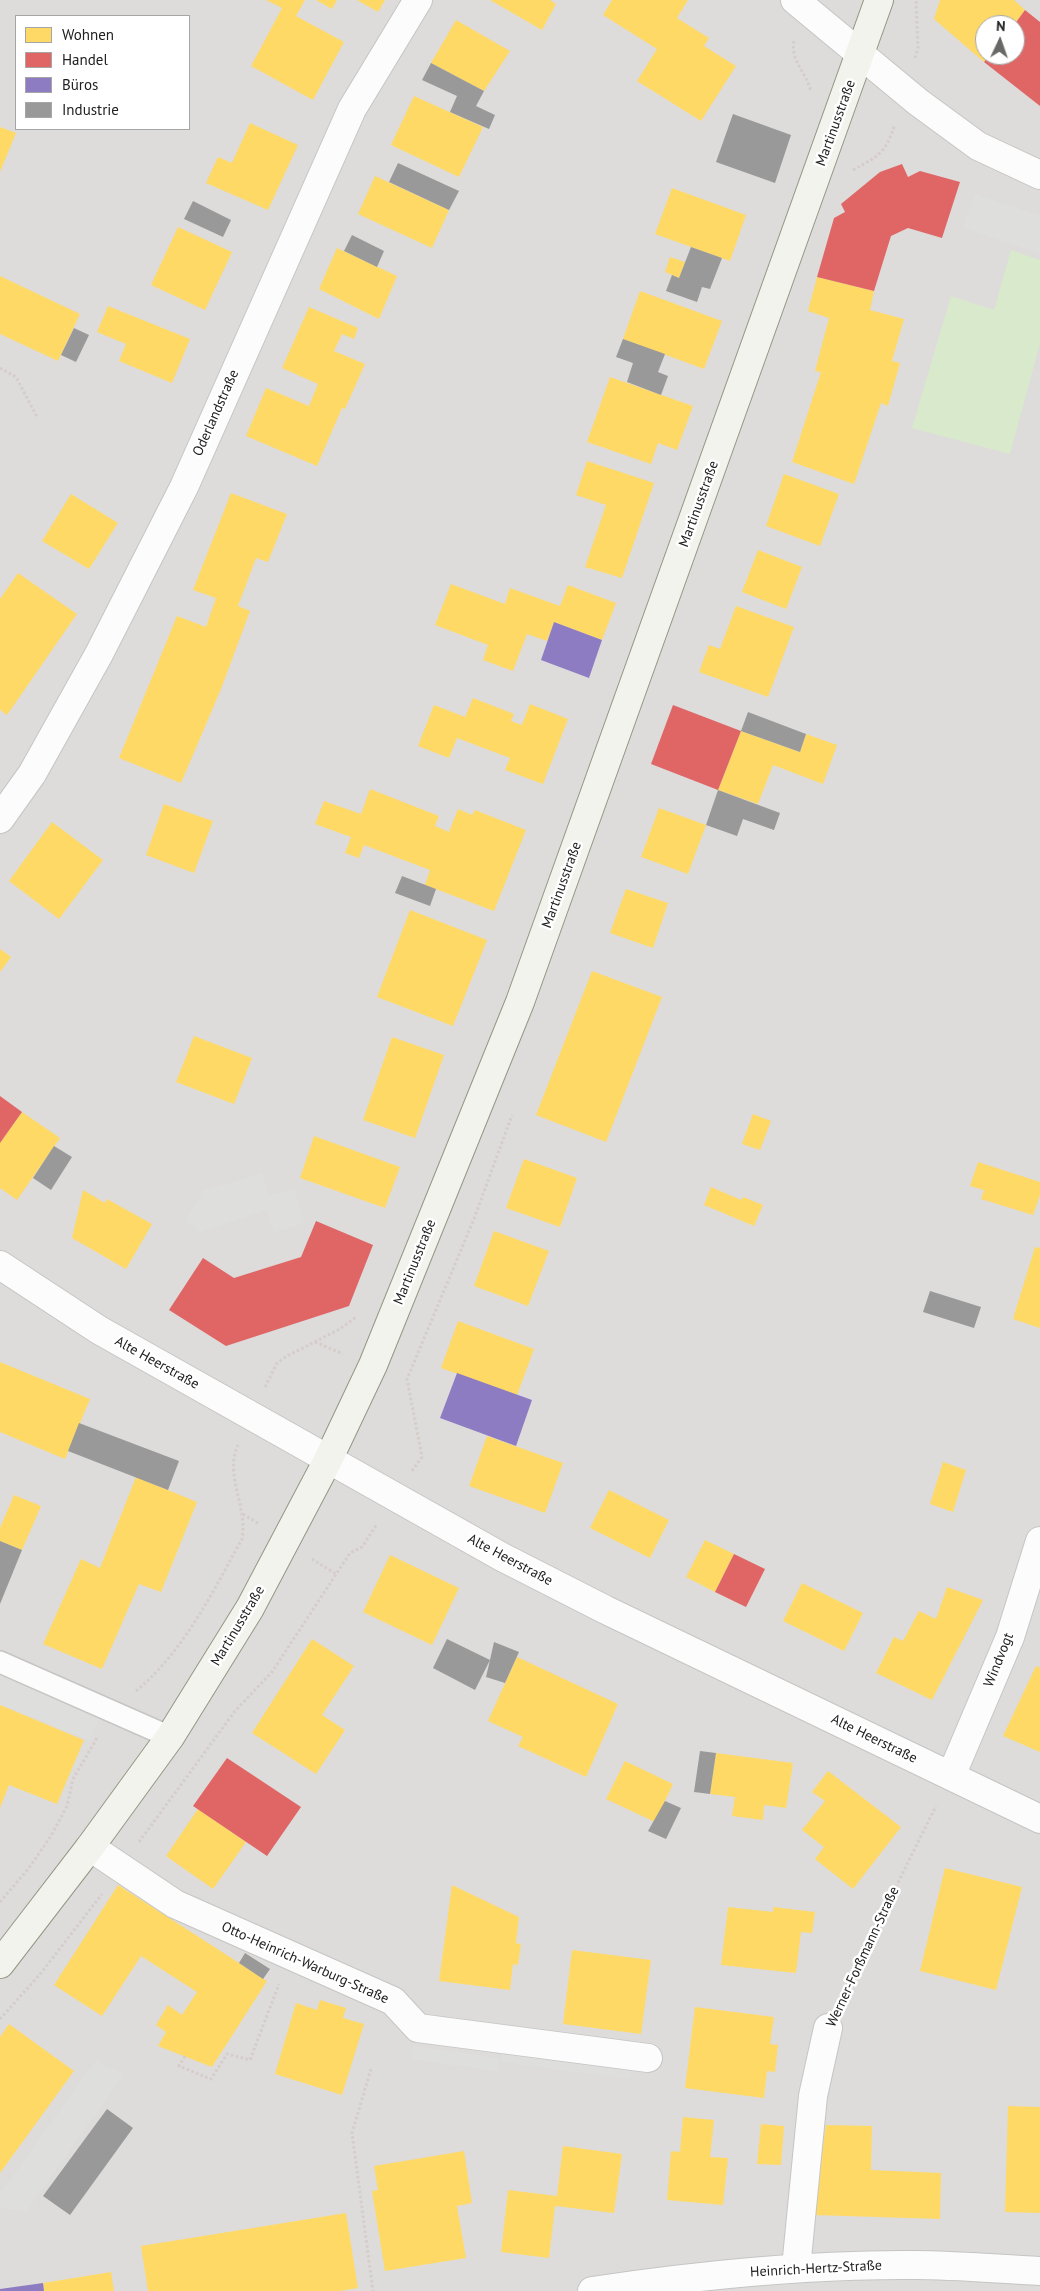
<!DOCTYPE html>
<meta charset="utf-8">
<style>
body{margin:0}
#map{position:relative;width:1040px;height:2291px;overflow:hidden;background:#eeedea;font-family:"PT Sans",sans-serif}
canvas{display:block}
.legend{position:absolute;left:15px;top:15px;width:175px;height:115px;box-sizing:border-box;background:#fff;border:1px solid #a6a6a6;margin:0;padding:6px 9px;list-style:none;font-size:15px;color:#202020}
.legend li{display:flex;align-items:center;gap:10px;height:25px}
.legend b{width:25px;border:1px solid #a6a6a6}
.north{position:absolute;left:975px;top:15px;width:50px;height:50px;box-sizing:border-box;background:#fff;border:1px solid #a6a6a6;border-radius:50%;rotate:3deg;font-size:14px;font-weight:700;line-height:20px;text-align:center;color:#202020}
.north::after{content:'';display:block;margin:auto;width:18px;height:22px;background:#686867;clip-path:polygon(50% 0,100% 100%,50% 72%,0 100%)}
</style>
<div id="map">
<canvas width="1040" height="2291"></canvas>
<ul class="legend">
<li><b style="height:14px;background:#ffd966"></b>Wohnen</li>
<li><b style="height:14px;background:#e06666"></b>Handel</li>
<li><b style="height:14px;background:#8e7cc3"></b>Büros</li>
<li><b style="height:14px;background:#999"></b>Industrie</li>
</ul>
<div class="north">N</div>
</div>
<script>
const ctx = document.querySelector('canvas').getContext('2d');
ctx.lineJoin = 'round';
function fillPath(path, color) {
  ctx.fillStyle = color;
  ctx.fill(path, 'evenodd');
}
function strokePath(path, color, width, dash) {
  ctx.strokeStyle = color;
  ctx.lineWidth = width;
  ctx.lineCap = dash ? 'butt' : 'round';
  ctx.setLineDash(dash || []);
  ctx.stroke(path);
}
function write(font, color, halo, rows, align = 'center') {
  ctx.font = font + ' "PT Sans",sans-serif';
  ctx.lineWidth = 5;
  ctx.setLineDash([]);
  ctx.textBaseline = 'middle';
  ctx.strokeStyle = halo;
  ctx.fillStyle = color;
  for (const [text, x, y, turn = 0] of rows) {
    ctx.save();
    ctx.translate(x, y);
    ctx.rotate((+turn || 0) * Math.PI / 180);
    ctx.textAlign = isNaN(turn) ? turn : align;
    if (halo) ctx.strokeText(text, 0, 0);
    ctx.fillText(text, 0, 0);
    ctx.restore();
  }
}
const residential = new Path2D(`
 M0 0H1040V2291H0ZM16 16H189V129H16ZM985 25H1015V55H985Z`);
const grass = new Path2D(`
 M1011 250 1040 260V343L1010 454 912 428 951 296 994 310Z`);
const parking = new Path2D(`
 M975 194 1040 216V253L963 228Z
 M262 1173 269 1195 294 1189 305 1223 274 1232 266 1210 198 1233 196 1227 185 1222 203 1191Z
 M0 1673 101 1715 90 1741 0 1704Z
 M413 2046 499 2058 497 2071 411 2059Z
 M503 2049 632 2066 630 2079 501 2062Z
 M95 2061 124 2074 27 2211 0 2208V2190L2 2191Z`);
const homes = new Path2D(`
 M266 0H305L296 16 344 42 313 100 251 66 282 8Z
 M316 0H337L332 9Z
 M357 0H385L378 12Z
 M490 0H550L556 4 542 30Z
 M612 0H688L677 18 709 38 704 46 736 66 701 121 637 81 657 49 603 15Z
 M940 0H1014L1025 10 1014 25H985V55H990L984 62 934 19Z
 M456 20 510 51 484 91 431 63Z
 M414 96 483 127 459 177 391 145Z
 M250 123 298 145 268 210 206 183 218 157 232 163Z
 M0 127 16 133 0 172Z
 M375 176 449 210 432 248 358 214Z
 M672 188 746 215 730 261 655 234Z
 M178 227 232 252 205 310 151 285Z
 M337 248 397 276 379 319 319 289Z
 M670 257 685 262 679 278 665 272Z
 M0 276 80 314 58 361 0 334Z
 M817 277 874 291 870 310 904 319 892 361 900 363 888 406 881 403 854 484 792 462 821 372 815 371 829 318 808 311Z
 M640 291 722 321 704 369 623 339Z
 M108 306 190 339 172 383 119 361 126 344 97 332Z
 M309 307 358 328 354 339 342 334 334 351 365 364 345 409 342 408 317 466 246 436 266 388 309 406 318 384 282 368Z
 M610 377 693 406 677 450 658 443 651 464 587 442Z
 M587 461 654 483 622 578 585 567 606 505 576 495Z
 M784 474 839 494 820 546 766 526Z
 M231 493 287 514 268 562 256 558 238 606 250 611 221 689 181 783 119 758 177 616 206 627 216 598 193 590Z
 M71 494 118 523 89 569 42 541Z
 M758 550 802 567 786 609 742 592Z
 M18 573 77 614 7 715 0 710V599Z
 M451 584 505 604 510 588 560 606 568 585 616 603 602 640 554 622 547 641 527 634 513 671 483 660 488 645 435 625Z
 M736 606 794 627 768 697 699 672 709 645 720 649Z
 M473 698 514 714 511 721 522 725 530 704 568 719 543 784 505 770 510 758 457 738 449 758 418 746 434 705 465 717Z
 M741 731 800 752 806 734 837 745 823 784 773 765 758 804 718 790Z
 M370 789 439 816 435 826 449 832 458 809 472 815 475 810 526 830 494 911 425 885 430 870 364 845 359 858 345 853 351 837 315 824 324 801 361 814Z
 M164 804 213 821 194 873 146 855Z
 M659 808 706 825 688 874 641 857Z
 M52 822 103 860 59 919 9 881Z
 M626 889 668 903 653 948 610 933Z
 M410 910 487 940 453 1026 377 997Z
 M0 949 11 957 0 972Z
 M592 971 662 997 606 1142 536 1115Z
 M194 1036 252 1058 234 1104 176 1082Z
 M392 1037 444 1055 415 1138 363 1120Z
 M22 1112 60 1138 17 1200 0 1188V1143Z
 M753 1114 771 1121 760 1150 742 1144Z
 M314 1136 400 1167 385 1208 300 1178Z
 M524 1159 577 1178 560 1227 506 1208Z
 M978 1162 1040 1182V1195L1033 1215 981 1199 984 1190 970 1186Z
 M711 1187 741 1200 743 1197 763 1205 754 1226 704 1205Z
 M83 1190 105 1203 107 1199 152 1224 126 1269 72 1238Z
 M494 1231 549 1251 528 1306 474 1286Z
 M1035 1247 1040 1248V1328L1013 1319Z
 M458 1321 534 1349 517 1395 441 1368Z
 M0 1362 90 1399 65 1459 0 1432Z
 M487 1436 563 1463 545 1513 469 1486Z
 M943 1462 966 1470 953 1512 930 1504Z
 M136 1477 197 1502 161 1592 139 1584 102 1669 43 1644 81 1559 100 1568Z
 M609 1490 669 1520 650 1558 590 1528Z
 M14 1495 41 1506 22 1550 0 1541V1528Z
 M705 1540 734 1554 715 1592 686 1577Z
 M390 1555 459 1588 432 1645 363 1612Z
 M802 1583 863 1613 844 1651 783 1621Z
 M947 1587 983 1600 932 1700 876 1673 894 1637 903 1641 919 1611 936 1619Z
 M312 1639 354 1666 322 1715 345 1730 316 1774 252 1733Z
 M517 1657 618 1704 586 1777 518 1746 523 1737 488 1721Z
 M1036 1666 1040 1668V1752L1003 1736Z
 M0 1705 84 1740 57 1804 9 1785 0 1808Z
 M716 1753 793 1763 786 1808 764 1805 763 1820 732 1816 735 1797 710 1794Z
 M625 1761 673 1784 655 1822 606 1799Z
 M828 1771 901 1827 853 1889 815 1859 824 1847 802 1830 825 1801 812 1792Z
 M198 1809 246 1842 213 1889 166 1856Z
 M945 1868 1022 1887 996 1990 920 1971Z
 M118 1885 267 1981 212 2067 158 2046 166 2032 156 2025 168 2005 182 2015 197 1992 141 1956 102 2016 54 1985Z
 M452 1885 519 1917 516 1943 521 1944 518 1965 513 1964 510 1990 439 1981Z
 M728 1907 773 1912V1907L815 1912 812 1933 801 1932 796 1973 721 1965Z
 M572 1950 651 1960 641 2034 563 2024Z
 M320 2000 346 2008 343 2018 364 2024 342 2095 275 2074 296 2003 317 2010Z
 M695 2007 774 2017 770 2044 778 2045 775 2072 767 2071 764 2098 685 2088Z
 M9 2024 74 2071 0 2173V2037Z
 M1008 2106 1040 2107V2213L1005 2212Z
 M683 2117 714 2120 710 2157 728 2158 723 2205 667 2200 671 2151 680 2152Z
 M761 2124 784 2126 781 2165 757 2164Z
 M826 2125 872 2126 871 2170 941 2173 940 2219 813 2215Z
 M563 2146 622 2154 614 2213 555 2206 549 2258 501 2252 508 2190 557 2196Z
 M464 2151 472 2203 457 2206 466 2258 385 2271 372 2191 378 2190 374 2166Z
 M346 2213 358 2288 340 2291H148L141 2246Z
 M111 2272 114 2291H44L43 2283Z`);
const shops = new Path2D(`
 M1025 10 1040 22V106L984 62 990 55H1015L1014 25Z
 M902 164 908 177 920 171 960 182 942 238 908 228 891 236 874 291 817 277 834 218 845 212 841 204 880 172Z
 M673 705 741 731 718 790 651 764Z
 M0 1096 22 1112 0 1143Z
 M316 1221 373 1245 349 1306 226 1346 169 1310 203 1258 234 1278 269 1267 301 1257Z
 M734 1554 765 1569 746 1607 715 1592Z
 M227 1758 301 1807 267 1856 193 1806Z`);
const offices = new Path2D(`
 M554 622 602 640 589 678 541 660Z
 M457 1373 532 1400 516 1446 440 1418Z
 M43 2283 44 2291H0V2289Z`);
const industry = new Path2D(`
 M431 63 484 91 476 106 495 115 489 129 450 112 457 96 422 80Z
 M733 114 791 135 775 183 716 162Z
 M398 163 459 191 449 210 389 182Z
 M193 201 231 220 223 237 184 219Z
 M352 235 384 251 377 267 344 251Z
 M691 247 722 258 710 289 702 287 697 302 666 291 672 275 679 278Z
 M74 328 89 335 76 362 61 355Z
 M623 339 665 354 658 372 668 376 661 395 627 382 633 363 616 357Z
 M748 712 806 734 800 752 741 731Z
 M718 790 780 813 774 830 743 819 737 836 706 825Z
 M402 876 436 889 430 906 395 893Z
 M54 1146 72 1157 51 1190 33 1178Z
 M930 1291 981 1307 974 1328 923 1312Z
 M79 1423 179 1461 168 1490 68 1451Z
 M0 1541 22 1550 0 1604Z
 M447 1639 490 1660 494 1642 519 1652 505 1683 486 1677 490 1660 475 1690 433 1668Z
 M700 1751 716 1753 710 1794 694 1792Z
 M665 1801 681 1808 666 1839 648 1831Z
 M245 1953 270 1969 263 1979 239 1963Z
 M107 2109 133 2128 70 2215 43 2196Z`);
const path = new Path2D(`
 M794 41C790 61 807 73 811 92
 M915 58 918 48 916 0
 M853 170C880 155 885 154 895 124
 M0 368 16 377 37 417
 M315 1342 343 1354
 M265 1387 277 1363 287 1356 340 1329 356 1317
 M412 1471 422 1457 407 1379 474 1219 512 1115
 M243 1514 259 1524
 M312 1559 336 1574
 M136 1691C184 1651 212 1593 242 1539 248 1507 224 1475 238 1445
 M139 1842 235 1711 272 1672 350 1553 362 1547 377 1524
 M0 1902 29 1868 51 1836 67 1806 73 1779 97 1738
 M840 1999 936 1806
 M0 2019 41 1973 102 1894
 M185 2056 179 2066 211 2079 227 2054 250 2060 279 1984
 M371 2069 352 2133 373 2291`);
const lane = new Path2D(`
 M0 1662 170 1737`);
const street = new Path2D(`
 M795 0 918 102 978 146 1040 175
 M0 819 32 774 99 654 184 487 352 109 418 0
 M0 1265 99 1330 502 1557 606 1610 1040 1819
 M951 1776 1010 1637 1040 1541
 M90 1847 175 1904 393 2001 418 2028 648 2058
 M796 2268 813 2096 828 2028
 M592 2291C699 2275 806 2264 915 2265 956 2265 998 2269 1040 2271`);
const secondary = new Path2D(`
 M0 1964 90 1847 170 1737 250 1608 328 1460 373 1365 520 1002 879 0`);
const streetNames = [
 ["Martinusstraße",836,123,-70],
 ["Oderlandstraße",216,413,-66],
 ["Martinusstraße",699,504,-70],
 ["Martinusstraße",562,885,-70],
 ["Martinusstraße",415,1262,-68],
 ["Alte Heerstraße",157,1363,29],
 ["Alte Heerstraße",510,1560,28],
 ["Martinusstraße",238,1626,-59],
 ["Windvogt",999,1660,-68],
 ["Alte Heerstraße",874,1739,26],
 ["Werner-Forßmann-Straße",863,1957,-65],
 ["Otto-Heinrich-Warburg-Straße",305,1963,24],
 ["Heinrich-Hertz-Straße",816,2269,-3]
];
fillPath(residential, '#dddcdb');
fillPath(grass, '#d9e9cb');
fillPath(parking, '#dededc');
fillPath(homes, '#ffd966');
fillPath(shops, '#e06666');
fillPath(offices, '#8e7cc3');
fillPath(industry, '#999');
strokePath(lane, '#c5c5c4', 24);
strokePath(street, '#c5c5c4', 30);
strokePath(secondary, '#949783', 30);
strokePath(path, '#d6ccc9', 3, [2.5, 2.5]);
strokePath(lane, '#fcfcfc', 21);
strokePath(street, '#fcfcfc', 28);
strokePath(secondary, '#f2f3ed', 28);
write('14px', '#202020', '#fff', streetNames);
</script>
